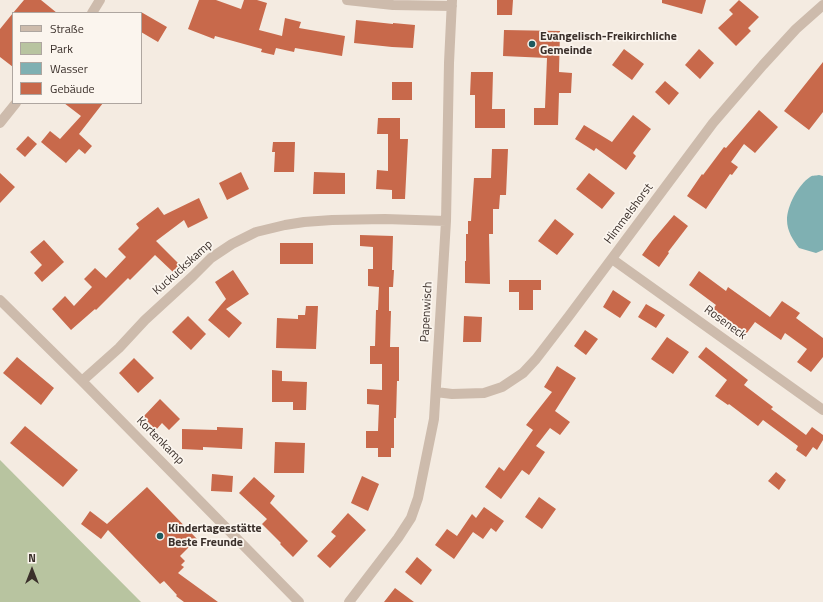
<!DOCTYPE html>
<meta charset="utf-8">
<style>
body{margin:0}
#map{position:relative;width:823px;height:602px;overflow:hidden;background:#f4ebe1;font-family:"Titillium Web",sans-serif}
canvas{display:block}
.legend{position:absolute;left:12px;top:12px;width:130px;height:92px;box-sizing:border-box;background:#fbf5ee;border:1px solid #aea6a0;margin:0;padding:5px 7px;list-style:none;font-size:12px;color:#3b302b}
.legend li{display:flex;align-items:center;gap:8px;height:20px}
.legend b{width:20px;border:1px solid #aea6a0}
.north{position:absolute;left:12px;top:550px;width:40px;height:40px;-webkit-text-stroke:3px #fbf5ee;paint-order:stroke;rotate:0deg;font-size:11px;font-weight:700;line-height:16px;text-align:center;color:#3b302b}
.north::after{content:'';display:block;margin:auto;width:14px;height:18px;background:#3b302b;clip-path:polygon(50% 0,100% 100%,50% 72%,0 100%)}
</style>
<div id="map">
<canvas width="823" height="602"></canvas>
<ul class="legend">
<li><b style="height:5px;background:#cdbbac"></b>Straße</li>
<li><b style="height:11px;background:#b8c4a0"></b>Park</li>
<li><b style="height:11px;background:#7fb0b2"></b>Wasser</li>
<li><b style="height:11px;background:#c8694b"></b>Gebäude</li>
</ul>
<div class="north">N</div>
</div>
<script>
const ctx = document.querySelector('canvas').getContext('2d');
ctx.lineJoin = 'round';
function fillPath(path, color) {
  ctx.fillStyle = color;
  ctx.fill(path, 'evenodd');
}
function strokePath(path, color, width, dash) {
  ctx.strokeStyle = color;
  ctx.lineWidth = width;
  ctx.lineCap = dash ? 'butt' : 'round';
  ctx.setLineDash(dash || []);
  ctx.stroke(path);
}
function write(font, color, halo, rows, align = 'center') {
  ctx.font = font + ' "Titillium Web",sans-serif';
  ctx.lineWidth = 3.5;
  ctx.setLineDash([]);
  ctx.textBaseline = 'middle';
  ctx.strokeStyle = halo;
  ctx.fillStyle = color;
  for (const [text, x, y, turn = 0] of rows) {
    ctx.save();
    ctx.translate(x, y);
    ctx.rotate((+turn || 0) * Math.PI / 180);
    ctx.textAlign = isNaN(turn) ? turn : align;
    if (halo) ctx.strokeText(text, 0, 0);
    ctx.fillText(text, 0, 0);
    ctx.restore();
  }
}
const green = new Path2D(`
 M0 460 141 602H0Z`);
const water = new Path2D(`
 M819 175 823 176V250L816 253 799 248C793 240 787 231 787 220 787 206 798 185 810 177 812 175 815 176 819 175Z`);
const building = new Path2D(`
 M24 0H41L57 13H13Z
 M199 0H216L241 9 244 0H257L267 3 259 30 282 36 285 18 301 22 299 28 345 36 342 56 295 48 294 52 276 48 274 55 261 52 262 49 215 36 214 39 188 29Z
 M497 0H513L512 15H497Z
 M662 0H706L702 14 662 3Z
 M739 0 759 17 748 28 751 31 736 46 718 28 733 14 729 10Z
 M141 12 167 27 158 42 141 32Z
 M13 13V67L0 57V29Z
 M356 20 393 24V23L415 25 413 48 392 47 354 43Z
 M504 30 560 31 559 72 572 73 571 93H559L558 125H534V108H545L547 58 503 56Z
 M624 49 644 64 632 80 612 65Z
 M699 49 714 63 700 79 685 65Z
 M823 62V112L809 130 784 111Z
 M471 72H493L492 109H505V128H475V95H470Z
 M665 81 679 93 669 105 655 92Z
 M392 82H412V100H392Z
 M64 103H103L79 134 92 146 85 154 79 149 66 163 41 142 50 131 60 139 81 116Z
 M759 110 778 127 755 153 744 144 731 162 738 167 732 175 730 174 706 209 687 196 702 174 703 175 724 147 726 148Z
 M633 115 651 129 633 153 636 156 626 170 596 148 594 151 575 139 584 125 612 142Z
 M378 118H400V139H408L405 199H392V190L376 189 377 170 388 171V134H377Z
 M28 136 37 144 25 157 16 149Z
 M273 142H295L294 172H274L275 152H272Z
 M492 149H508L506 195H500L499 209H493V234H489L490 284 465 283V261H466V234H468V221H471L474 178H491Z
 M241 172 249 189 227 200 219 183Z
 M314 172 345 173V194H313Z
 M0 173 15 187 0 203Z
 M589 173 615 193 602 209 576 189Z
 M199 198 208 218 188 228 184 220 156 241 180 265 173 272 155 255 130 280 128 278 96 310 95 309 71 330 52 309 65 296 74 306 92 287 84 279 95 268 106 278 126 257 118 249 139 228 136 224 158 207 164 215Z
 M674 215 688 226 668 252 669 253 659 267 642 255 652 241Z
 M555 219 574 234 557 255 538 241Z
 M360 235 393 236 392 270H394L393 287H389V311H391L390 347H399V381H397L396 418H394V448H391V457H378V448H366V431H378L379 405 367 404V389L382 390V364H370V346H375L376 310H378L379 287 368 286V269H373V247L360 246Z
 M44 240 64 262 42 282 34 273 42 265 30 252Z
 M280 243H313V264H280Z
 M233 270 249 294 226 309 242 323 229 338 208 320 226 299 215 282Z
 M699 271 726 291 728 287 770 317 782 301 800 313 796 318 823 338V357L811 372 797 362 807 349 785 333 781 340 755 322 746 334 735 325 713 309 716 305 689 285Z
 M509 280H541V290H533V310H519V292H509Z
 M613 290 631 302 620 318 603 307Z
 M646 304 665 315 656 328 638 317Z
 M306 306H318L316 349 276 348 277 318 298 319V315H305Z
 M188 316 206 334 191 350 172 332Z
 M464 316 482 317 481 342H463Z
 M585 330 598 339 586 355 574 346Z
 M667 337 689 352 673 374 651 359Z
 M706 347 748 380 744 385 773 407 771 409 806 435 812 427 823 435V440L817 450 813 447 806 457 796 450 798 446 763 420 758 426 729 404 728 405 715 396 727 380 698 357Z
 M17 357 54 388 41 405 3 373Z
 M134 358 154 378 138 393 119 373Z
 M557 366 576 378 555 411 570 422 560 435 550 428 536 446 545 452 529 475 522 470 501 499 485 487 499 467 504 471 533 430 526 425 552 392 544 387Z
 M272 370 282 371V381L307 382 306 410H293V402H272Z
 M160 399 180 419 169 430 162 423 156 430 143 417Z
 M25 426 78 470 63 487 10 443Z
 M217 427 243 428 242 449 203 447V450L182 449V429L217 430Z
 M275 442 305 443 304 473H274Z
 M776 472 786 480 779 490 768 481Z
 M212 474 233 476 232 492 211 491Z
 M362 476 379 484 368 511 351 503Z
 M254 477 275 496 270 503 308 541 293 557 280 544 281 543 262 524 267 519 239 493Z
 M147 487 197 539 180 556 185 561 181 565 184 567 178 573 218 602H184L176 596 177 595 164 581 160 584 108 530 101 539 81 524 90 511 107 524Z
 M539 497 556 509 542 529 525 517Z
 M484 507 504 521 496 532 491 528 483 539 473 532 454 559 435 545 447 529 457 536 472 514 476 518Z
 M348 513 366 530 330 568 317 556 336 536 331 532Z
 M417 557 432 570 421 585 405 572Z
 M395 588 414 602H384Z`);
const minor = new Path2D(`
 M347 0 393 5 452 6
 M92 13 100 0
 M0 123 16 103
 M612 259 823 410
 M0 300 82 381 299 602
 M82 381 119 348 145 320 193 276 211 258 232 244 256 232 285 225 304 222 332 220 385 219 446 221
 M436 392 452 394 484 393 502 387 523 373 536 359 569 316 713 123 763 65 796 29 823 5
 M349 602 398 538 411 518 418 498 434 419 446 221 449 63 452 0`);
const markers = [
 [532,44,4,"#1f5a5e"],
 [160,536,4,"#1f5a5e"]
];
const poiNames = [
 ["Evangelisch-Freikirchliche",540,37],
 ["Gemeinde",540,51],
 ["Kindertagesstätte",168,529],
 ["Beste Freunde",168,543]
];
const streetNames = [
 ["Himmelshorst",629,214,-53],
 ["Kuckuckskamp",183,268,-42],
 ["Papenwisch",427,312,-87],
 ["Roseneck",725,323,36],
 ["Kortenkamp",160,441,45]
];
fillPath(green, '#b8c4a0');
fillPath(water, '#7fb0b2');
fillPath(building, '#c8694b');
strokePath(minor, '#cdbbac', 10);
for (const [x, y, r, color] of markers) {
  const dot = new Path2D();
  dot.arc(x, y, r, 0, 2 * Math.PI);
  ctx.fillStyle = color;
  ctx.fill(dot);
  strokePath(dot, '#fbf5ee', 1.5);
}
write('bold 12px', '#3b302b', '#fbf5ee', poiNames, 'left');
write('12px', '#3b302b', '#fbf5ee', streetNames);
</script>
